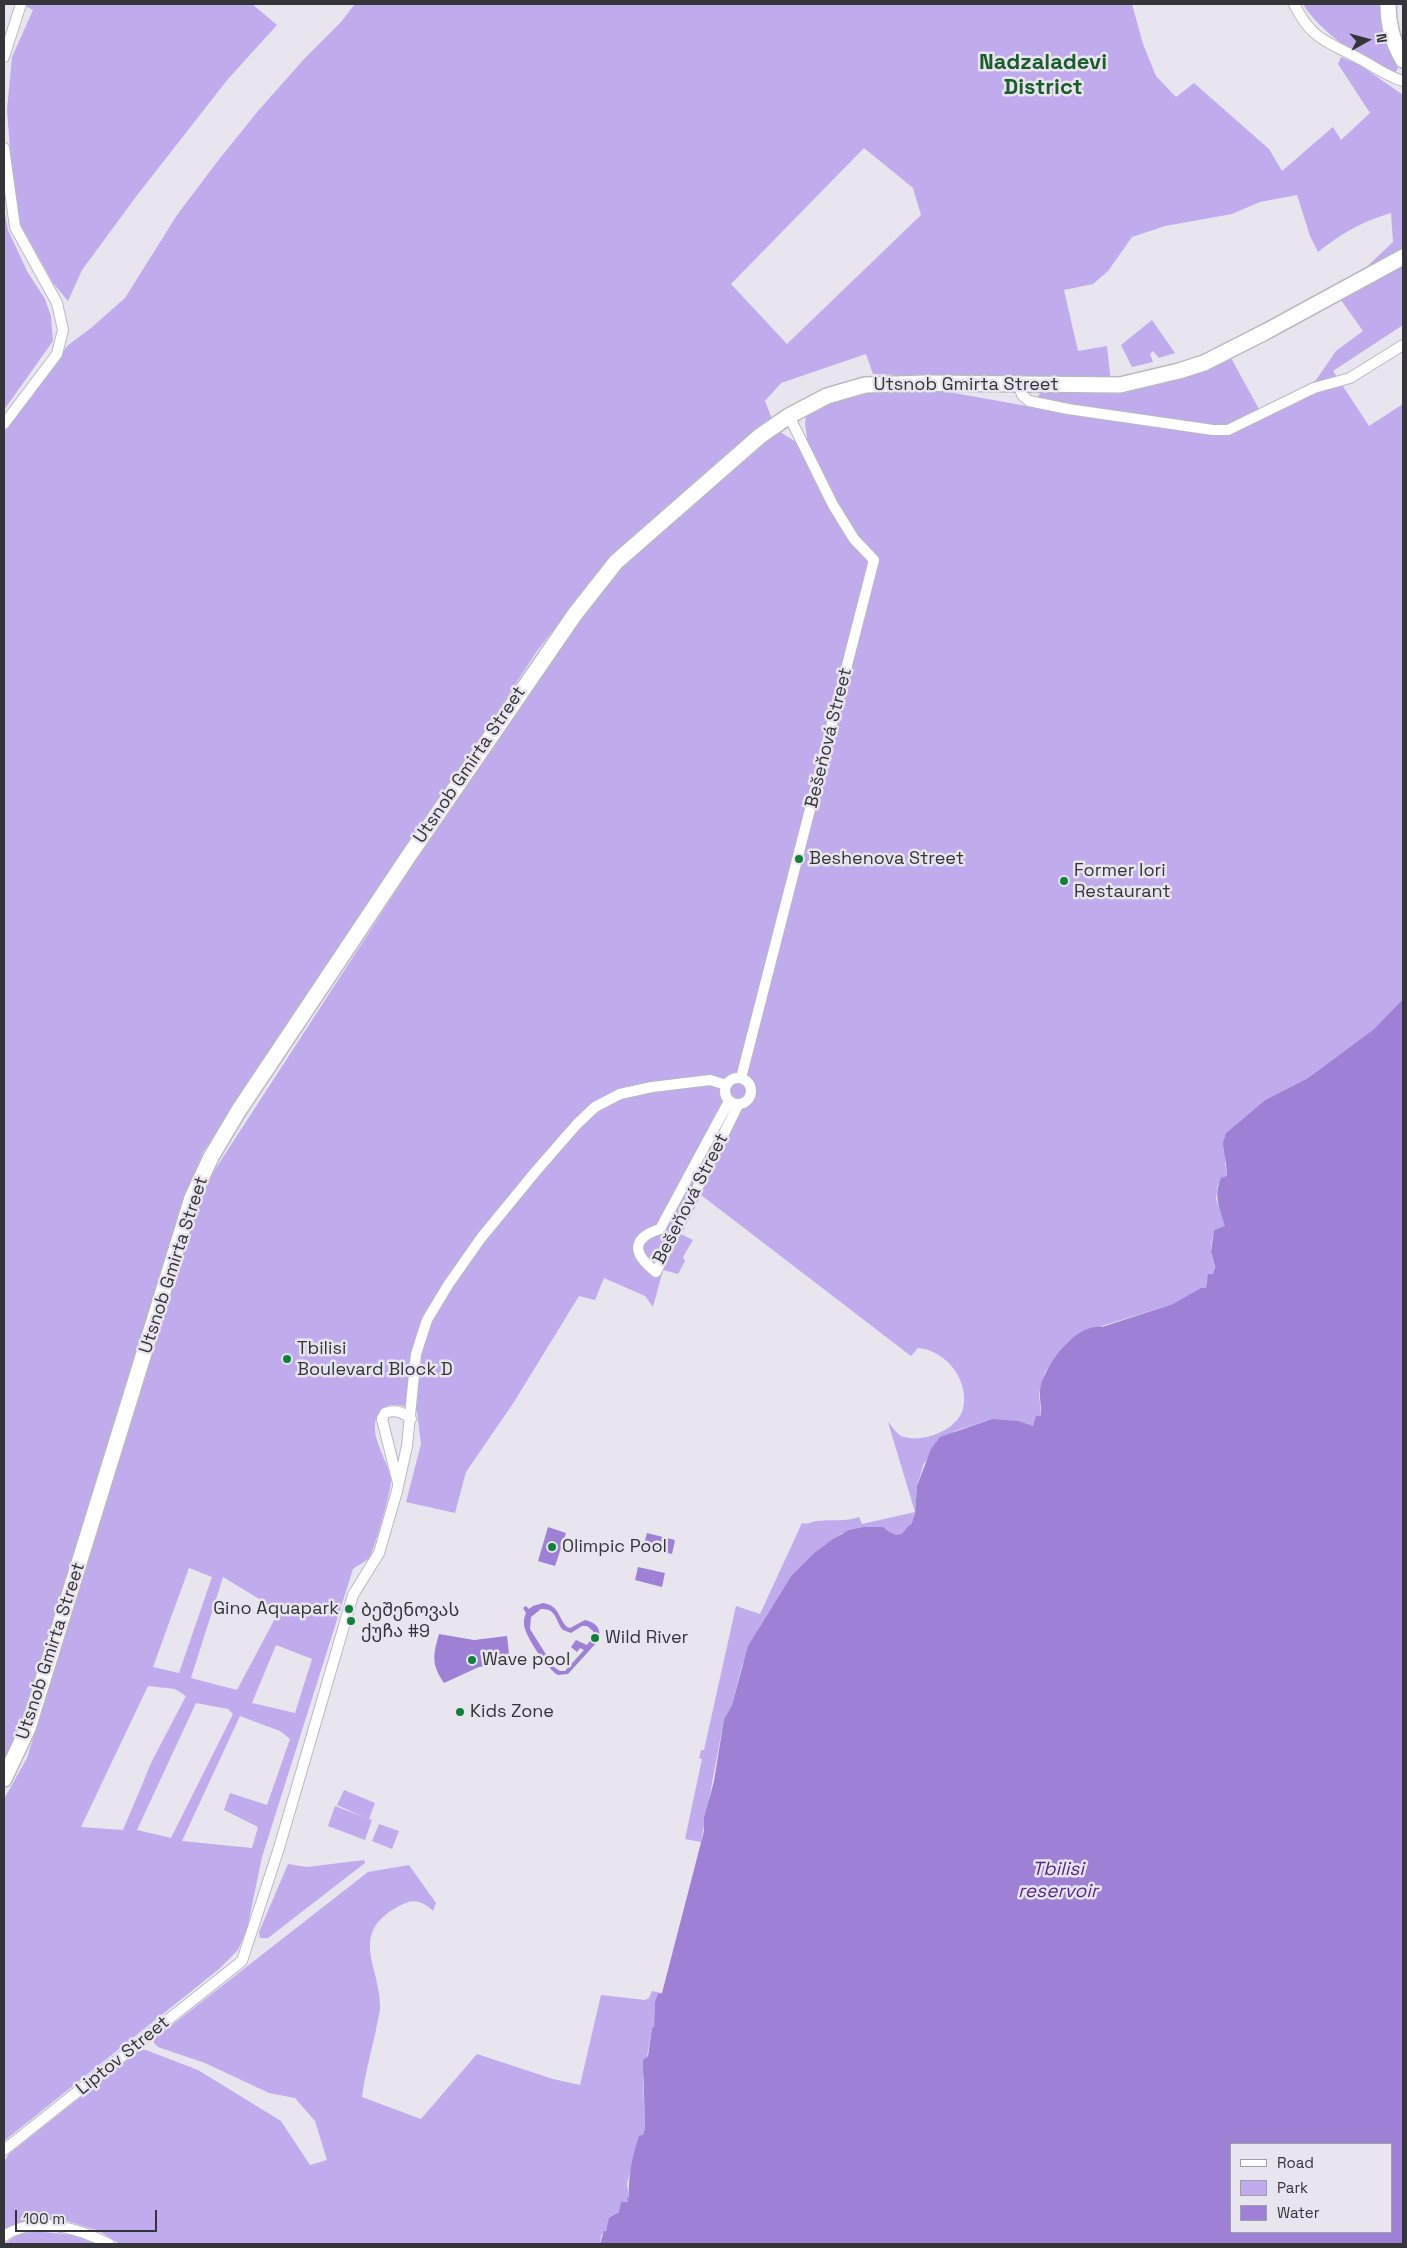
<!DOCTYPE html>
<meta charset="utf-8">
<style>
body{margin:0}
#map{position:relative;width:1407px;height:2248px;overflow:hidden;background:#e8e5ef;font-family:"Space Grotesk",sans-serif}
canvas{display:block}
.frame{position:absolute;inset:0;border:5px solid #353438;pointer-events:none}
.legend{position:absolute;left:1230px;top:2143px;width:162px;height:90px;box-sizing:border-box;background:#e8e5ef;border:1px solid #a09ea6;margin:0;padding:6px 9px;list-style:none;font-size:15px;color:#353438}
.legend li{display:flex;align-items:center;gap:10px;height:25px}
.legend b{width:25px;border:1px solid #a09ea6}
.north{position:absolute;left:1342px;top:15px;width:50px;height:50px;-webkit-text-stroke:4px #e8e5ef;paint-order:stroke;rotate:83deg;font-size:14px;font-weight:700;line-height:20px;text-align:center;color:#353438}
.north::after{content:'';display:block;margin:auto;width:18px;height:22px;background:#353438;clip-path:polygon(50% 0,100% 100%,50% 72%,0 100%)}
.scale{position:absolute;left:15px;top:2210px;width:142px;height:22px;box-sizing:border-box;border:2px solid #353438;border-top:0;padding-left:6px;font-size:15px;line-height:18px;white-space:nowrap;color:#353438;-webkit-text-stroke:4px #e8e5ef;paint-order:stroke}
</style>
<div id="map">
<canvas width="1407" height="2248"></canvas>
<div class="frame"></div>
<ul class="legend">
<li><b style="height:6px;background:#fff"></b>Road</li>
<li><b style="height:14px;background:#c0abec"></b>Park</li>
<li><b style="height:14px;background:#9e81d5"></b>Water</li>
</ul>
<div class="north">N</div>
<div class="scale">100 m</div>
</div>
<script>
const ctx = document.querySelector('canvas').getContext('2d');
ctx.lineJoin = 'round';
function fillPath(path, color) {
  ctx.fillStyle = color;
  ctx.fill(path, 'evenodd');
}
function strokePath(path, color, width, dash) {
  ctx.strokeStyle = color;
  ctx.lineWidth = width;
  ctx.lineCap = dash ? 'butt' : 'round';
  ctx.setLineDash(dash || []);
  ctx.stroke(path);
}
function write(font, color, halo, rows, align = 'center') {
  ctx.font = font + ' "Space Grotesk","Noto Sans Georgian",sans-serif';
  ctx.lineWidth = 5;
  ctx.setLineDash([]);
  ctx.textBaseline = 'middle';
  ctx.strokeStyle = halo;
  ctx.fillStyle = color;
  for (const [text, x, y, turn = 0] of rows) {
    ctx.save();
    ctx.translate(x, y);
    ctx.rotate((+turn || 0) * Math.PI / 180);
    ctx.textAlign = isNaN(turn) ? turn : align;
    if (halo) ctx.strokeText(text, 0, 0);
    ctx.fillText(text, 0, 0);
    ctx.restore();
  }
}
const green = new Path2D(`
 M21 4H252L277 25 228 79 138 194 82 270 68 301 53 283 19 222 12 173 7 110 12 57 33 10Z
 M355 4H1132L1143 44 1156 76 1176 97 1194 83 1269 149 1282 171 1333 127 1341 140 1370 113 1338 64 1341 57 1360 65 1403 95V248L1357 276 1393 242 1391 213C1361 222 1344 232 1318 252L1310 236 1297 195 1260 202 1232 214 1165 226 1132 237 1108 271 1093 284 1064 290 1078 351 1107 346 1111 383 873 374 866 354 781 383 765 401 772 419 725 455 610 557 537 651 356 928 203 1152 185 1197 145 1323 31 1702 4 1767V432L30 399 67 346 91 328 125 298 177 215 217 162 258 111 305 58 341 22ZM864 148 913 188 921 215 787 344 731 284Z
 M1303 4H1382C1381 34 1390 43 1398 69L1394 73C1366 65 1317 29 1303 4Z
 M4 208 8 230 27 271 45 299 51 316 53 341 4 410Z
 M1403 263V325L1333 371 1369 426 1403 404V999L1374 1029 1308 1078 1265 1100 1226 1133 1225 1164 1227 1172V1177L1218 1184 1216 1199 1226 1226 1214 1230C1213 1237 1211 1243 1211 1250 1211 1263 1221 1269 1207 1279L1206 1288 1173 1304 1105 1325 1069 1341 1045 1372 1039 1394 1041 1416 1033 1426 992 1419 955 1431 924 1463 917 1486 915 1514 911 1526 909 1525 900 1538 842 1533 814 1553 791 1576 759 1628 742 1666 732 1705 724 1719 701 1842 685 1839 702 1759 699 1758 701 1750H704L736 1606 760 1614 802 1523C809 1525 811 1521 818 1521 832 1519 845 1522 859 1517L862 1524 915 1512 888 1422C892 1426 896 1433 901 1436 921 1444 957 1431 963 1409 970 1381 946 1350 918 1348L911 1356 701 1195 681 1234 693 1240 683 1257 685 1261 678 1274 663 1270 653 1307 645 1296 604 1278 595 1300 579 1296 514 1402 466 1472 455 1513 406 1502 421 1444 417 1412C401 1402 378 1399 375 1424 373 1442 388 1461 391 1480 392 1488 374 1552 369 1558 365 1562 358 1565 353 1569L262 1857 247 1929 238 1950 219 1969 4 2141V1799L27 1758 203 1188 420 854 559 647 620 567 777 430 796 442 807 438 805 424 807 410 855 393 897 389 937 390 1066 413 1042 401 1038 397 1041 391 1131 389 1230 356 1260 411 1316 380 1336 351 1363 331 1341 300ZM189 1568 212 1577 179 1673 153 1667ZM223 1577 279 1611 237 1690 191 1678ZM276 1645 312 1659 295 1713 252 1703ZM148 1686 175 1689 186 1696 152 1761 123 1830 81 1827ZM196 1703 228 1709 233 1714 171 1838 137 1830ZM240 1716 280 1731 290 1739 267 1805 230 1793 224 1810 258 1827 252 1848 182 1841Z
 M1152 320 1175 353 1159 358 1153 351 1150 354 1153 362 1132 367 1121 345Z
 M344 1790 375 1803 369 1819 372 1820 365 1840 328 1826 335 1806 366 1818 337 1805Z
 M379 1824 399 1831 392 1849 372 1841Z
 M364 1860 365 1863 268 1938H260L259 1932 288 1864 307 1867Z
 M409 1865 436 1903 433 1911C422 1900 413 1898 399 1906 347 1934 381 1967 380 2007 380 2014 377 2023 376 2030 371 2052 365 2075 362 2097L421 2119 477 2054 553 2079 580 2085 601 1995 645 2000 649 1998 652 1991 662 1993 655 2002 654 2028H652L643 2080 645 2129 643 2136 639 2137 627 2184 629 2196 628 2202 620 2214 618 2212C607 2220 610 2228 601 2236L600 2244H120L99 2231 64 2220 29 2223 10 2227 4 2230V2162L9 2154 126 2061 137 2049 146 2050 198 2070 281 2121 310 2165 327 2160 315 2121 295 2098 269 2093 205 2063 158 2047 154 2043V2039L368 1872Z
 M34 2231 73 2235 96 2244H4L17 2235Z`);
const water = new Path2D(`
 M1403 999V2244H600L604 2231H606L609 2218 619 2212 621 2202H628L627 2197 629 2198C628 2176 632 2157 639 2136L643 2135 645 2129 643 2060 648 2056 652 2028 654 2027 655 2002 658 1994 662 1993 704 1831V1818L714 1781 724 1719 732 1705 748 1646 791 1576 814 1553 833 1539 849 1530 864 1527H883L889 1532 896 1535 902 1534 909 1525H911L915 1514 917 1486 931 1449 940 1437 992 1419 1018 1421 1033 1426 1036 1416H1041C1042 1405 1038 1396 1041 1385 1047 1363 1076 1323 1102 1327L1173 1304 1201 1288H1206L1208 1274H1213L1215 1267 1211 1252 1214 1230 1225 1226C1220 1208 1213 1197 1221 1178L1227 1176V1172L1223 1143 1226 1133 1265 1100 1308 1078 1374 1029ZM1391 2144V2232H1231V2144Z
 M548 1527 566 1533 555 1566 538 1561Z
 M647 1533 675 1540 672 1554 643 1547Z
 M638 1567 665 1573 662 1587 635 1580Z
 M543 1603C560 1606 558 1618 567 1627L570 1628 585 1620C597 1623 602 1629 598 1641L568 1674 558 1675C547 1669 529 1641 525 1629 523 1623 524 1618 526 1613L523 1608 526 1606 529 1609 533 1606ZM541 1609C557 1608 555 1621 563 1630L571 1633 582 1626H587L593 1631 594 1635 587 1645 576 1640 571 1647 577 1652 580 1648 584 1650 565 1671H560L554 1667 530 1629 531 1617Z
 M439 1634 474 1640 507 1636 510 1662 479 1667 444 1683C431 1664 433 1655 439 1634Z`);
const minor = new Path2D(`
 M1294 4C1311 39 1326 41 1358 58 1374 66 1386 76 1403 81
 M4 57 21 4
 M4 148 15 227 57 303 63 330 57 354 4 424
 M1019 385 1022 395 1029 401 1068 409 1213 430H1228L1314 388 1350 378 1403 345
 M725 1091a13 13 0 1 1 26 0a13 13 0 1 1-26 0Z
 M741 1078 874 560 854 539 833 505 789 416
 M729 1101 660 1229C629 1239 634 1255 656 1272L738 1105
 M398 1483 382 1419 385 1413C396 1409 402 1412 411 1419
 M4 2150 242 1961 279 1848 353 1595 379 1553 397 1491 407 1446 416 1354 427 1320 448 1285 481 1238 536 1171 577 1124 595 1107 620 1094 652 1087 710 1080 726 1085
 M4 2236C36 2215 78 2228 109 2244`);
const secondary = new Path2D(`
 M1388 4C1388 24 1392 42 1403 60
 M4 1779 28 1728 192 1198 211 1157 239 1110 408 857 575 614 616 562 760 436 789 416 827 396 865 385 926 383 1120 385 1179 371 1204 363 1267 331 1403 257`);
const markers = [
 [799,859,5,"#0e823a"],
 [1064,881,5,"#0e823a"],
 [287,1359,5,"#0e823a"],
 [552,1547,5,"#0e823a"],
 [349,1609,5,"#0e823a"],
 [351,1621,5,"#0e823a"],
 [595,1638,5,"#0e823a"],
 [472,1660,5,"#0e823a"],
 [460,1712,5,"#0e823a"]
];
const streetNames = [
 ["Utsnob Gmirta Street",966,385],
 ["Bešeňová Street",829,738,-76],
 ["Utsnob Gmirta Street",470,765,-56],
 ["Bešeňová Street",691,1199,-63],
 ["Utsnob Gmirta Street",174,1265,-72],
 ["Utsnob Gmirta Street",51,1651,-72],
 ["Liptov Street",123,2056,-39]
];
const poiNames = [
 ["Beshenova Street",809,859],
 ["Former Iori",1074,871],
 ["Restaurant",1074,892],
 ["Tbilisi",297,1349],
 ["Boulevard Block D",297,1370],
 ["Olimpic Pool",562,1547],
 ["Gino Aquapark",339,1609,"right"],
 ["ბეშენოვას",361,1611],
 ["ქუჩა #9",361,1632],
 ["Wild River",605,1638],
 ["Wave pool",482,1660],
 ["Kids Zone",470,1712]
];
const waterNames = [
 ["Tbilisi",1058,1870],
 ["reservoir",1058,1892]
];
const districtNames = [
 ["Nadzaladevi",1043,63],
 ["District",1043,88]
];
fillPath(green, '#c0abec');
fillPath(water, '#9e81d5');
strokePath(minor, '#bbb8c2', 12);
strokePath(secondary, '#bbb8c2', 18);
strokePath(minor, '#fff', 10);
strokePath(secondary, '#fff', 15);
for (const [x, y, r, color] of markers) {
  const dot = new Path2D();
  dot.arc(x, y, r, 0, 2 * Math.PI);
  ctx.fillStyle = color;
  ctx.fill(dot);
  strokePath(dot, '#e8e5ef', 2);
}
write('18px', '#353438', '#e8e5ef', streetNames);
write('18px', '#353438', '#e8e5ef', poiNames, 'left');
write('italic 19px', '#54288b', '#e8e5ef', waterNames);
write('bold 22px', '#1b5c2d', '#e8e5ef', districtNames);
</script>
